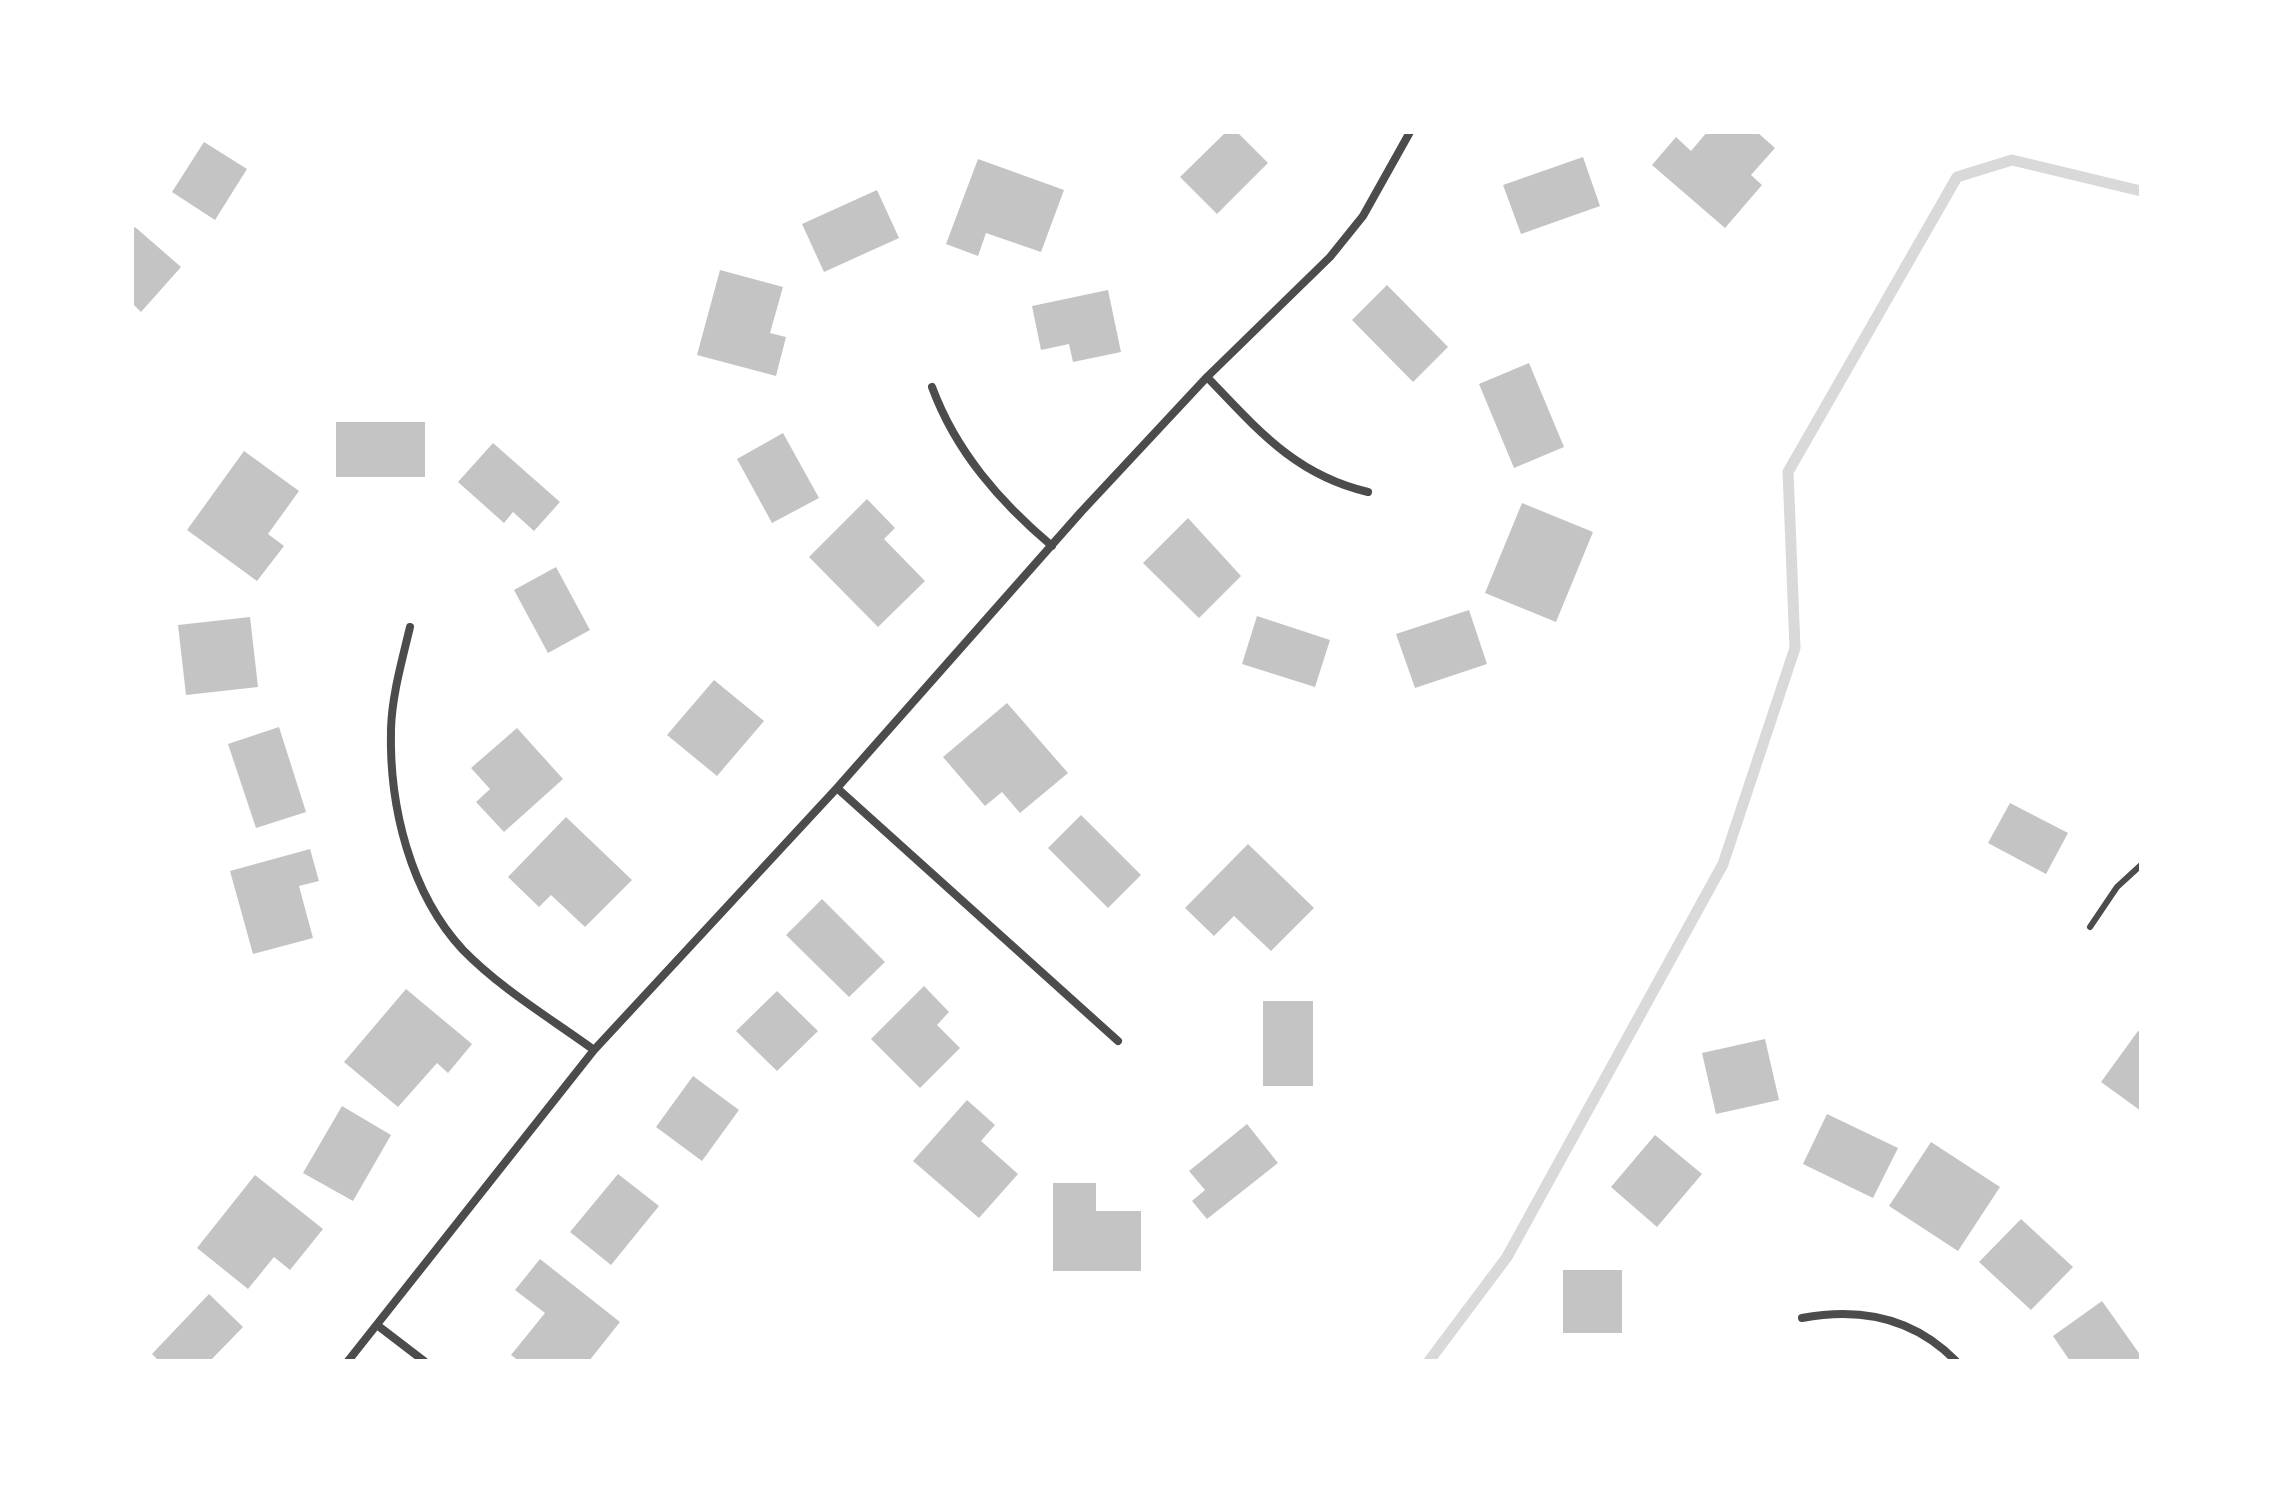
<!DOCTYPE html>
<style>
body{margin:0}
#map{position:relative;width:2273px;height:1493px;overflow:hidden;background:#fff;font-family:Mulish,sans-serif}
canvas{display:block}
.frame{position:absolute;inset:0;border:134px solid #fff;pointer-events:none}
</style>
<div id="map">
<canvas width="2273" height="1493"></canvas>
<div class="frame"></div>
</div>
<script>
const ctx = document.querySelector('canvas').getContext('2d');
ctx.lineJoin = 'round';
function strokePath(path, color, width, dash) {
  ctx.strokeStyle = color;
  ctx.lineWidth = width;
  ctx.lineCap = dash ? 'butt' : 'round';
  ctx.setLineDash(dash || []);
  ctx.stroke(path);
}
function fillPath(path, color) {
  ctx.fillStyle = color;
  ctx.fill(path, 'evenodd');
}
const stream = new Path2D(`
 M1429 1361 1507 1257 1723 864 1795 648 1788 472 1957 177 2012 160 2141 191`);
const building = new Path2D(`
 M1226 132H1237L1268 163 1217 214 1180 177Z
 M1707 132H1757L1775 148 1751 175 1762 185 1725 228 1652 165 1676 137 1691 151Z
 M204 142 247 169 215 220 172 192Z
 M1583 157 1600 206 1521 234 1503 185Z
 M978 159 1064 190 1041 252 986 233 978 256 946 244Z
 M877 190 899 238 824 272 802 224Z
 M135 227 181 267 141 312 132 303V230Z
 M720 270 783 287 770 333 786 337 776 376 697 355Z
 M1387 285 1448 347 1413 382 1352 320Z
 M1108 290 1121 352 1073 362 1069 344 1041 350 1032 306Z
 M1529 363 1564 447 1514 468 1479 384Z
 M336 422H425V477H336Z
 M783 433 819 498 772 523 737 459Z
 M493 443 560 502 534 531 513 512 504 523 458 482Z
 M244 451 299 491 268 534 284 546 257 581 187 530Z
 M867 499 895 528 884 539 925 581 878 627 809 557Z
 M1522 503 1593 532 1556 622 1485 593Z
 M1188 518 1241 576 1199 618 1143 563Z
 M556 567 590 630 548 653 514 590Z
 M1469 610 1487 664 1415 688 1396 634Z
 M1257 616 1330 640 1315 687 1242 664Z
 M250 617 258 687 186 695 178 625Z
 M714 680 764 721 717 776 667 735Z
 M1007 703 1068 773 1020 813 1002 792 985 806 943 757Z
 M279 727 306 812 256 828 228 744Z
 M517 728 563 779 504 832 476 802 490 789 471 768Z
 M2010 803 2068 833 2046 874 1988 843Z
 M1081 815 1141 875 1108 908 1048 848Z
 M566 817 632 880 585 927 551 895 539 907 508 877Z
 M1248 844 1314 908 1271 951 1234 916 1214 936 1185 908Z
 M310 849 319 881 299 886 313 938 253 954 230 871Z
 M822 899 885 962 849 997 786 935Z
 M924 986 949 1012 937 1025 960 1048 920 1088 871 1039Z
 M406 989 472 1044 448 1073 437 1063 398 1107 344 1062Z
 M777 991 818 1031 777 1071 736 1031Z
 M1263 1001H1313V1086H1263Z
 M2138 1031 2141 1033V1111L2101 1082Z
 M1765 1039 1779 1100 1716 1114 1702 1053Z
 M693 1076 739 1110 702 1161 656 1127Z
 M967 1100 995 1125 981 1141 1018 1174 979 1218 913 1161Z
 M342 1106 391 1135 353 1201 303 1173Z
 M1827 1114 1898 1148 1873 1198 1803 1164Z
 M1247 1124 1278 1163 1207 1219 1192 1201 1205 1190 1189 1171Z
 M1655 1135 1702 1174 1657 1227 1611 1187Z
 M1931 1142 2000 1187 1958 1251 1889 1206Z
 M618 1174 659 1206 611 1265 570 1232Z
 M255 1175 323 1229 290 1270 274 1257 248 1289 197 1248Z
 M1053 1183H1096V1211H1141V1271H1053Z
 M2021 1219 2073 1267 2031 1310 1979 1262Z
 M540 1259 620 1322 589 1361H519L511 1355 545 1313 515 1290Z
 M1563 1270H1622V1333H1563Z
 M209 1294 243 1327 210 1361H159L152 1354Z
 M2102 1301 2141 1356 2138 1361H2070L2053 1336Z`);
const service = new Path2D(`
 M2090 927 2117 887 2141 865`);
const minor = new Path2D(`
 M1207 377C1257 429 1295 475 1368 492
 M932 387C956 452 1000 502 1052 546
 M410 627C402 661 392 695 391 729 389 806 410 893 463 950 501 989 550 1018 594 1050
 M837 788 1118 1041
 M1802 1318C1860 1307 1913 1317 1956 1361
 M377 1325 424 1361
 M348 1361 594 1050 837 788 1081 512 1207 377 1330 257 1363 216 1410 132`);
strokePath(stream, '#d9d9d9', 11);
fillPath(building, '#c4c4c4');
strokePath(service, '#4c4c4c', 6);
strokePath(minor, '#4c4c4c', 8);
</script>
